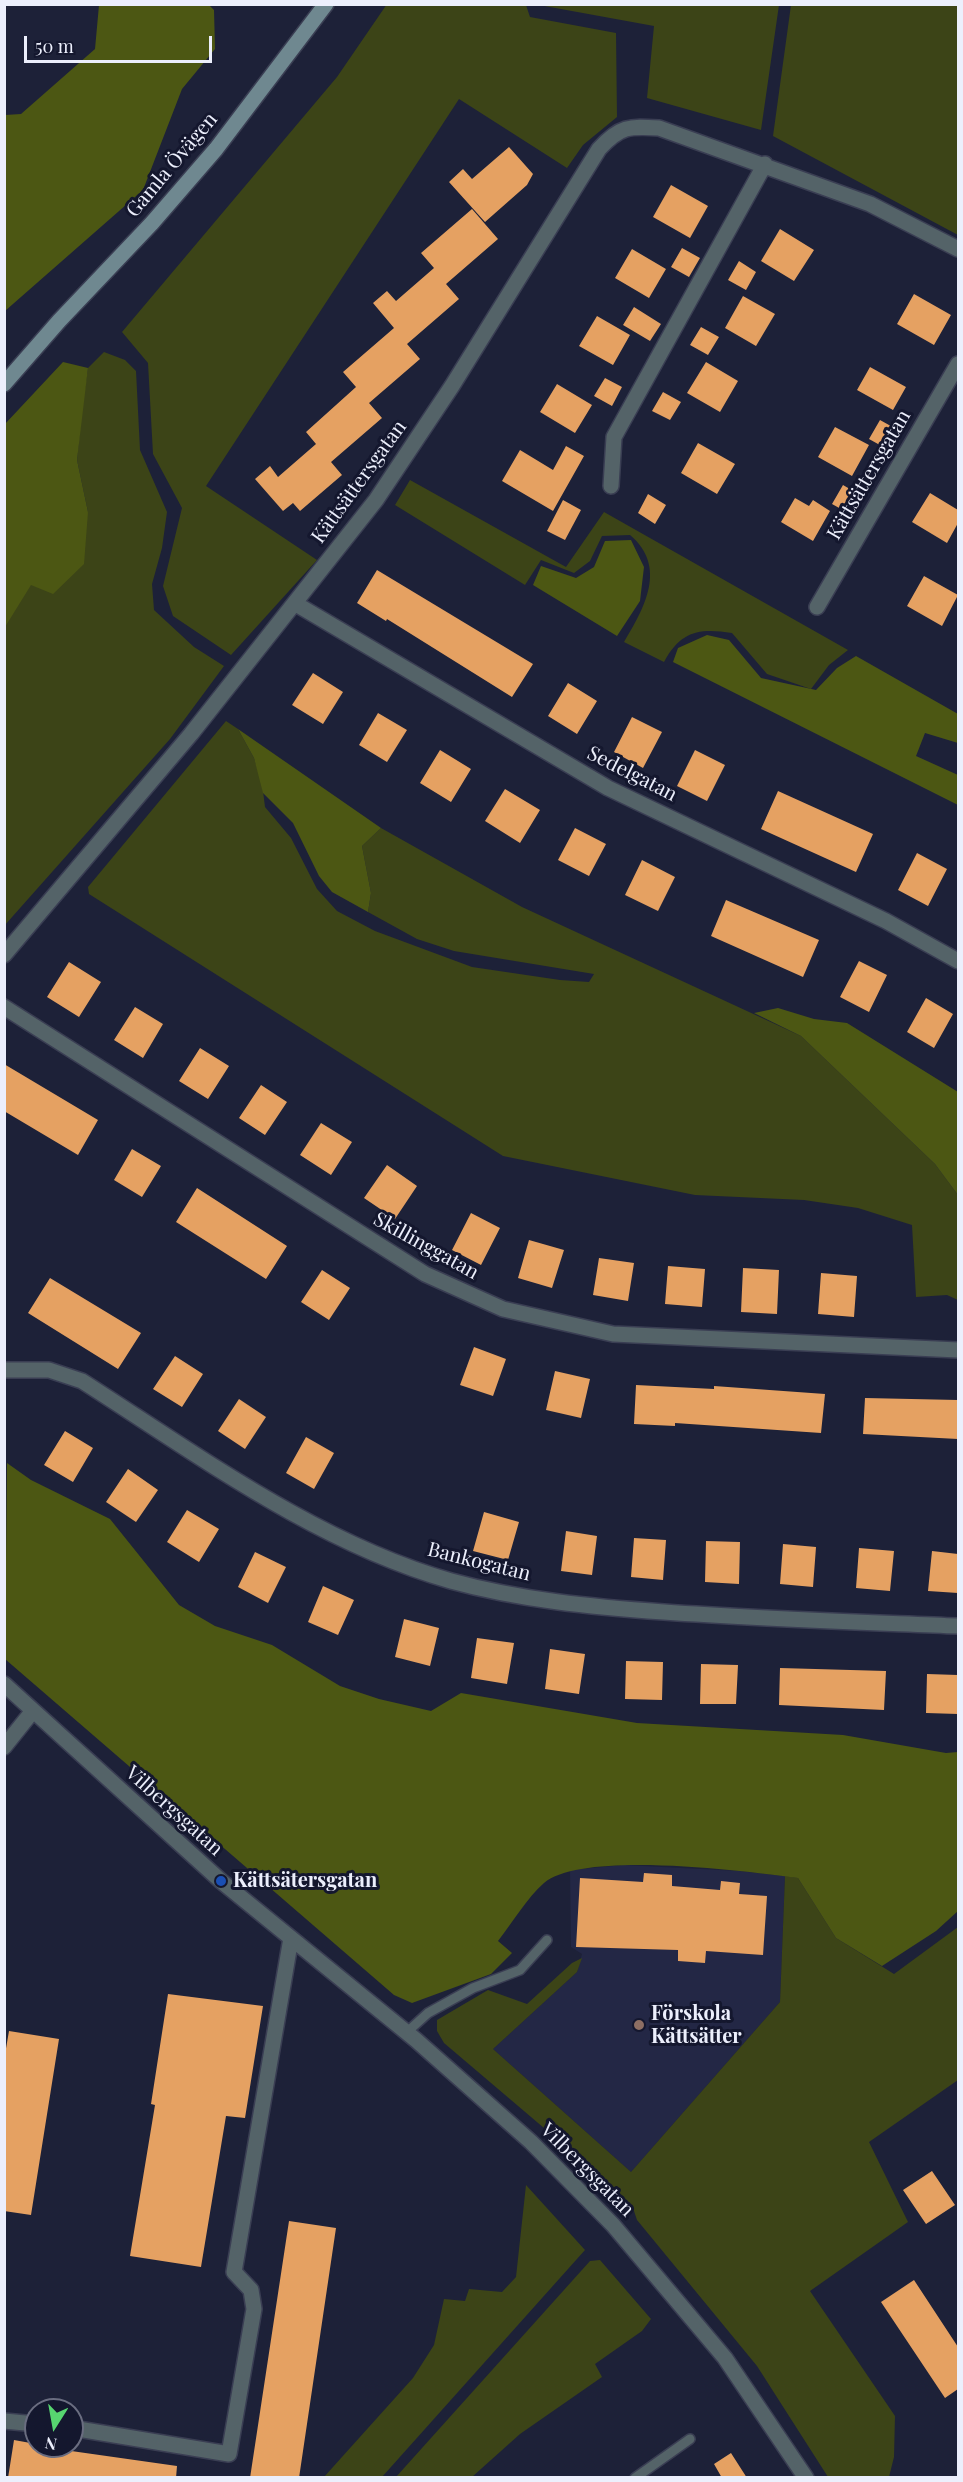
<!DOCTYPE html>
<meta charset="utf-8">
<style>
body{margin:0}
#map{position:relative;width:963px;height:2482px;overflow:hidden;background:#1d2138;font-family:"Playfair Display",serif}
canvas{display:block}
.frame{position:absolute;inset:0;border:6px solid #eceffc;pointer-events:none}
.north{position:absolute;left:24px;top:2398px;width:60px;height:60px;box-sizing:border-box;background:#14172e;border:2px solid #6a6d80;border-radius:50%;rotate:191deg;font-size:16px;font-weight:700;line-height:24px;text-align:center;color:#eceffc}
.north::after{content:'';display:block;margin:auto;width:21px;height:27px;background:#57d670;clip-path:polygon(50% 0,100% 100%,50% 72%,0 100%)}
.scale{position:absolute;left:24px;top:36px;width:188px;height:27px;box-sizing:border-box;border:3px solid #eceffc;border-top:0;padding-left:8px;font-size:18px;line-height:21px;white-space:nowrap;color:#eceffc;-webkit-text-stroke:4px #14172e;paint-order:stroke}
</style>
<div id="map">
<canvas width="963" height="2482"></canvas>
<div class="frame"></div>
<div class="north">N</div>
<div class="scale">50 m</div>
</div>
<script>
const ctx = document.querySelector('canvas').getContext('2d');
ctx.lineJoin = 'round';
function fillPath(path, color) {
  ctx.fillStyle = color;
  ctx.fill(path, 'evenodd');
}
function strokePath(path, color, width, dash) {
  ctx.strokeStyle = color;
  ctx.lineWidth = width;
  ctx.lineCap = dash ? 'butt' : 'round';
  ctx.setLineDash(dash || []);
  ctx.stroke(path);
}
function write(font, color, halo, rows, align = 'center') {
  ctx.font = font + ' "Playfair Display",serif';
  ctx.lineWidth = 6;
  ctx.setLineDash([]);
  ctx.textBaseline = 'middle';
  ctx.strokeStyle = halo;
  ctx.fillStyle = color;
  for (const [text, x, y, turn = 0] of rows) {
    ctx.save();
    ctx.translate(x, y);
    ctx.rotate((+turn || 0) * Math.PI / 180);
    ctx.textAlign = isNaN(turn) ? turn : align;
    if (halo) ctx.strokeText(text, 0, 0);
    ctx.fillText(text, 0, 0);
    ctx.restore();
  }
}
const built = new Path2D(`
 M624 1865 739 1871 785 1876 780 2002 631 2172 493 2049 577 1972 582 1954 571 1947 570 1870Z`);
const green = new Path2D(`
 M387 4 526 5 530 17 616 33 617 117 583 145 567 168 459 99 206 486 317 560 231 655 173 616 163 586 182 508 153 454 148 363 122 332 337 77Z
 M539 5H779L761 130 647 98 654 26Z
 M791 5H958V235L773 136Z
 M104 352 125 360 136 371 140 450 167 512 162 548 152 584 154 610 194 647 224 666 170 739 5 925V617L88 512 77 460 82 408 88 368Z
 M410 480 566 567 604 512 848 650 829 665 811 689 767 674 732 633C699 628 681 631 664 662L624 642C644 609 668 567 630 535L602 536 590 561 574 573 541 560 525 585 395 505Z
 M226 721 238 729 254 758 262 783 265 807 291 838 317 889 337 911 375 931 472 967 560 980 589 982 594 974 454 951 417 939 368 912 371 893 362 846 381 828 522 907 801 1036 935 1164 958 1195V1300L947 1295 916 1297 912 1225 858 1208 804 1200 695 1195 503 1156 89 894 88 887Z
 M785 1876 798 1878 836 1938 894 1974 958 1927V2080L869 2142 908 2222 810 2291 895 2416 894 2457 889 2477H828L757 2366 637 2220 634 2211 571 2151 444 2043 437 2031V2020L488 1990 527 2004 572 1963 582 1958 577 1972 493 2049 631 2172 780 2002Z
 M526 2185 585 2250 382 2477H324L413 2378 434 2345 444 2299 465 2301 469 2289 502 2292 516 2277Z
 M600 2260 651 2319 642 2331 595 2364 602 2377 520 2434 472 2477H396L590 2261Z`);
const forest = new Path2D(`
 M99 5H209L214 10 215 49 182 89 143 190 5 311V115L21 114 95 49Z
 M63 362 88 368 77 460 88 512 84 564 53 594 31 585 5 627V424Z
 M631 540 644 567 640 601 617 636 533 585 541 566 576 578 594 567 605 541Z
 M707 635 729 640 761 678 816 690 837 668 856 656 958 714V743L925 733 916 756 958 775V805L673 662 678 648Z
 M238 729 381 828 362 846 371 893 368 912 332 892 319 876 293 823 263 793 254 758Z
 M778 1008 814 1019 847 1023 958 1092V1195L935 1164 801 1036 754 1013Z
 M7 1463 31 1480 110 1519 179 1605 215 1626 272 1645 340 1686 379 1699 431 1711 461 1693 637 1723 843 1735 946 1753 958 1752V1911L936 1931 882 1966 836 1938 798 1878C745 1871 583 1850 544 1883 527 1898 512 1923 498 1941L512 1953 491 1974 412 2003 394 1995 5 1659Z`);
const building = new Path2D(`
 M509 147 533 174 527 185 485 222 449 182 463 169 472 179Z
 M671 185 708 206 690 238 653 217Z
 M472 209 498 239 446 284 459 299 407 344 420 359 369 403 382 418 331 462 342 475 300 511 293 503 283 511 255 479 270 466 278 477 316 444 306 432 356 387 343 372 394 328 373 303 387 291 396 301 434 268 421 253Z
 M780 229 814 250 794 281 761 261Z
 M682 248 700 258 689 277 671 267Z
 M632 249 666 269 649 298 615 278Z
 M739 261 756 272 746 290 728 280Z
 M914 294 951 315 934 345 897 324Z
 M743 296 775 314 756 346 725 328Z
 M634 307 661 324 650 341 623 325Z
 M597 316 630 335 613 365 579 346Z
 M701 327 719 337 708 355 690 345Z
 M706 362 738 381 720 412 687 393Z
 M870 367 906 387 893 410 857 390Z
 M605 378 622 387 612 406 594 396Z
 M557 384 592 405 575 433 540 412Z
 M663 392 681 402 670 420 652 411Z
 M880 420 898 430 887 449 869 439Z
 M835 427 869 445 852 476 818 457Z
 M698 443 735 464 717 494 681 473Z
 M566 446 584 456 553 511 502 481 520 450 553 470Z
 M843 485 860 495 850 514 832 504Z
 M930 493 958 510V523L947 543 912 522Z
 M648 494 666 505 655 524 638 513Z
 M795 498 809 506 813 500 830 511 813 541 781 522Z
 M563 500 581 510 565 540 547 531Z
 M377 570 533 664 512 697 387 619 386 621 357 603Z
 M924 576 958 595 942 626 907 606Z
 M313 673 343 692 323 724 292 705Z
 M568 683 597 701 577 734 548 716Z
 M378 713 407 730 387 762 359 745Z
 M632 717 662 732 643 768 614 752Z
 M440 750 471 769 451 802 420 783Z
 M695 750 725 765 707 801 677 786Z
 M505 789 540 810 520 843 485 821Z
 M778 791 873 834 856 872 761 829Z
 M575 828 606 844 589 876 558 860Z
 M917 853 947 869 928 906 898 890Z
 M642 860 675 877 658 911 625 895Z
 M726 900 819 940 803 977 711 936Z
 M859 961 887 975 869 1012 840 997Z
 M69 962 101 982 79 1017 47 997Z
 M926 998 953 1014 934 1048 907 1032Z
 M135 1007 163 1024 143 1058 114 1040Z
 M200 1048 229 1066 208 1099 179 1081Z
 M4 1064 98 1120 78 1155 4 1111Z
 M261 1085 287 1102 265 1135 239 1118Z
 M321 1123 352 1142 331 1175 300 1155Z
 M132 1149 161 1166 142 1197 114 1180Z
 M387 1165 417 1186 395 1219 364 1198Z
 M197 1188 287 1246 266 1279 176 1222Z
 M471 1213 500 1228 481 1265 452 1250Z
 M529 1240 564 1250 552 1288 518 1278Z
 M599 1258 634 1263 628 1301 593 1295Z
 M668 1266 705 1269 702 1307 665 1304Z
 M743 1268 779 1270 777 1314 741 1312Z
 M322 1270 350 1288 329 1320 301 1302Z
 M821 1273 857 1276 854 1317 818 1314Z
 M50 1278 141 1333 118 1369 28 1313Z
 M474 1347 506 1359 493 1396 460 1385Z
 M175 1356 203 1374 182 1407 153 1389Z
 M555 1371 590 1379 581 1418 546 1410Z
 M636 1385 714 1389V1386L825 1394 821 1433 675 1423V1426L634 1424Z
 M865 1398 958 1400V1439L863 1434Z
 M239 1399 266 1417 245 1449 218 1431Z
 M65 1431 93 1448 73 1482 44 1465Z
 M306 1437 334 1453 314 1489 286 1473Z
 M128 1469 158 1490 136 1522 106 1502Z
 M187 1510 219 1529 199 1562 167 1542Z
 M484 1512 519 1522 508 1560 473 1551Z
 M566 1531 597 1536 592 1575 561 1571Z
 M634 1538 666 1540 663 1580 631 1577Z
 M706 1541 740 1542 739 1584 705 1582Z
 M783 1544 816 1547 813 1587 780 1584Z
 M859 1548 894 1551 890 1591 856 1588Z
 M932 1551 958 1554V1593L928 1591Z
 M255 1552 286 1567 268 1603 238 1587Z
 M323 1586 354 1600 338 1635 308 1622Z
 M404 1619 439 1628 430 1666 395 1657Z
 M477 1638 514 1643 507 1684 471 1678Z
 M550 1649 585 1654 579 1694 545 1689Z
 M626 1661 663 1662 662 1700 625 1699Z
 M701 1664 738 1665 736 1704H700Z
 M780 1668 886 1671 884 1710 779 1705Z
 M927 1674 958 1675V1714L926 1713Z
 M644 1873 672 1875V1886L720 1890 721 1881 740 1883 739 1894 767 1896 763 1955 706 1951 705 1963 678 1961V1950L576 1947 580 1878 643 1882Z
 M168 1994 263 2006 245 2118 226 2116 201 2267 130 2256 155 2105 151 2104Z
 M9 2031 59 2039 31 2215 4 2211V2060Z
 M932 2171 955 2205 926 2224 903 2190Z
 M289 2221 336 2228 299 2478H250Z
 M914 2280 958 2347V2389L945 2398 881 2302Z
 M14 2440 36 2444V2446L177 2466 176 2478H8Z
 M731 2453 747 2478H722L714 2464Z`);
const service = new Path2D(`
 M406 2033 428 2013 473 1988 520 1970 547 1940
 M635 2478 690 2439`);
const minor = new Path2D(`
 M611 486 614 437 765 164
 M296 604 608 788 886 921 958 961
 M817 607 958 364
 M4 955 191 734 376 500 452 386 599 149C620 126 629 126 659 128L870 204 958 249
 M4 1007 425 1274 503 1309 613 1334 958 1350
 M4 1370H49L82 1381C198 1455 317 1543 451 1581 520 1600 593 1607 664 1612 762 1619 860 1622 958 1626
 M4 1684 221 1881 416 2040 531 2142 613 2225 725 2358 806 2478
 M4 1747 32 1712
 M4 2421 36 2424
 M72 2428 229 2454 254 2309 251 2290 234 2272 291 1938`);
const secondary = new Path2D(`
 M4 384 59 321 152 223 216 149 326 4`);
const markers = [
 [221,1881,6,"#1a4fb4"],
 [639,2025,6,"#8d6e63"]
];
const streetNames = [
 ["Gamla Övägen",172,165,-50],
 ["Kättsättersgatan",869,475,-60],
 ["Kättsättersgatan",359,482,-54],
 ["Sedelgatan",632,774,27],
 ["Skillinggatan",426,1246,29],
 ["Bankogatan",479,1562,14],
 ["Vilbergsgatan",174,1811,42],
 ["Vilbergsgatan",587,2170,45]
];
const poiNames = [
 ["Kättsätersgatan",233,1881],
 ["Förskola",651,2014],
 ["Kättsätter",651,2037]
];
fillPath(built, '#232745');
fillPath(green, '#3c4417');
fillPath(forest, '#4c5713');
fillPath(building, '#e5a162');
strokePath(service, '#3a3e53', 12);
strokePath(minor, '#3a3e53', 18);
strokePath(secondary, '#3a3e53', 18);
strokePath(service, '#546368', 9);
strokePath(minor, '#546368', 15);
strokePath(secondary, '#6f8890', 15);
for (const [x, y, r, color] of markers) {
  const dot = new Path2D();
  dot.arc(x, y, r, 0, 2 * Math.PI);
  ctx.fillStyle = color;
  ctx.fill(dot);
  strokePath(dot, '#14172e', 2);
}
write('20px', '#eceffc', '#14172e', streetNames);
write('bold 20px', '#eceffc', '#14172e', poiNames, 'left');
</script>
